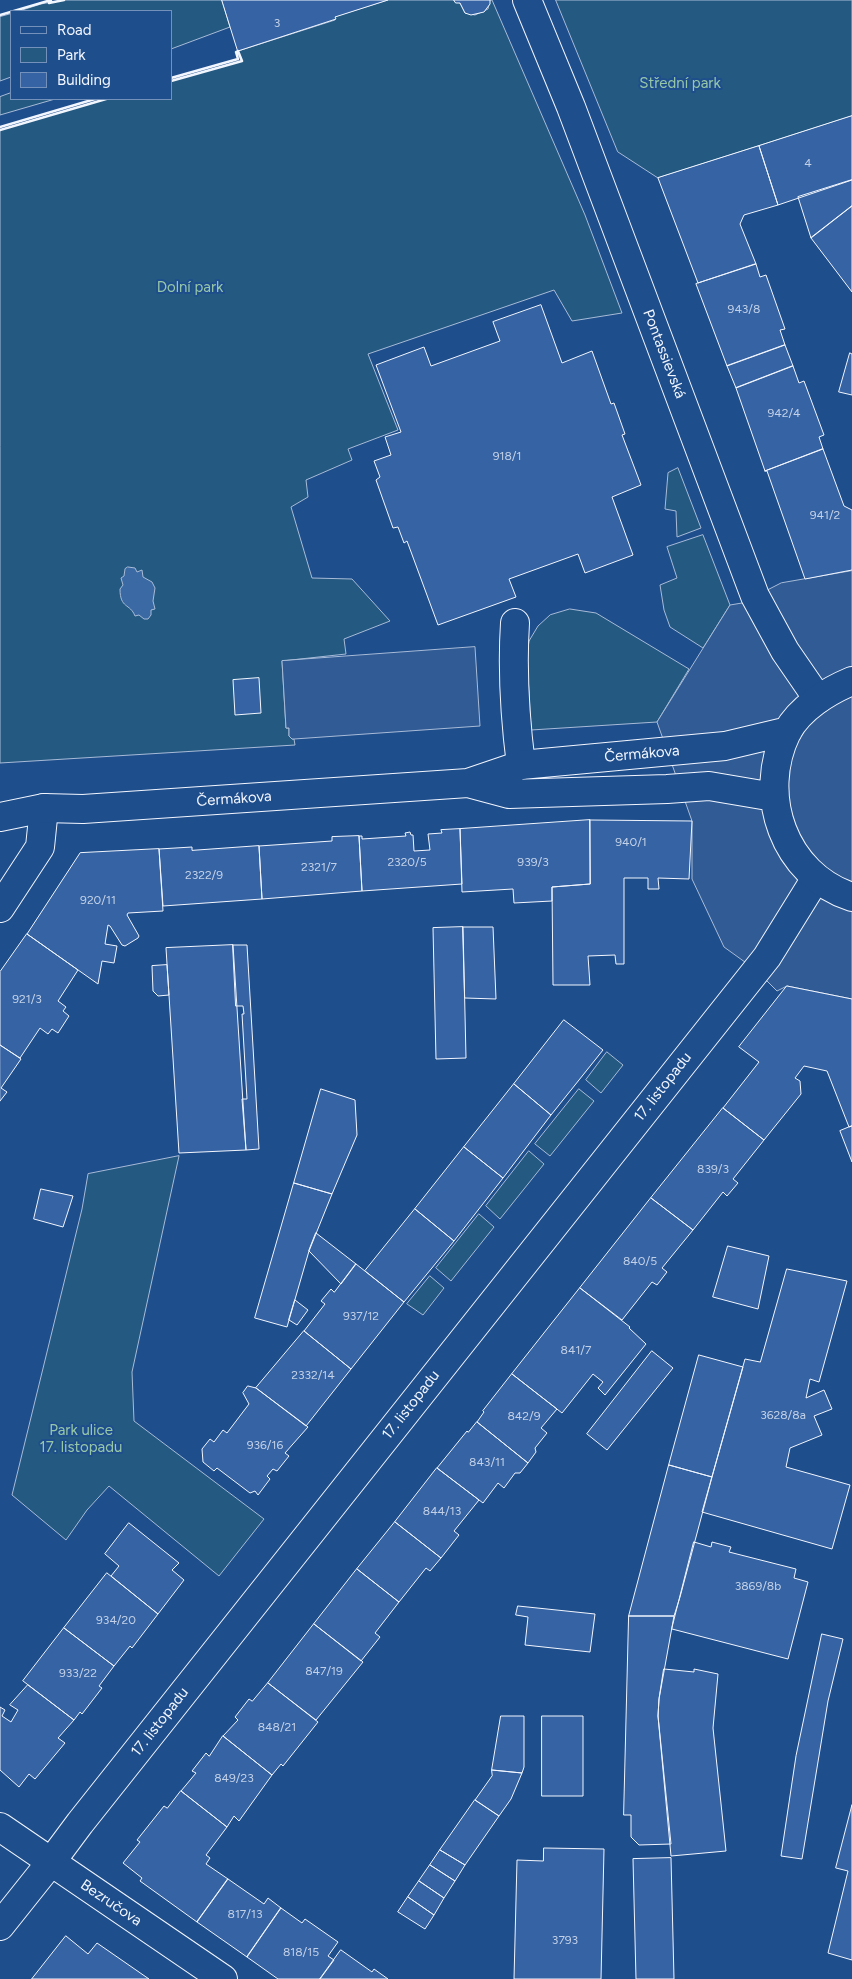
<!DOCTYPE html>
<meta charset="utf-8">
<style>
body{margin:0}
#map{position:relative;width:852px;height:1979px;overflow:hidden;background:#1f4e8c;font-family:Figtree,sans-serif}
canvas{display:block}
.legend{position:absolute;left:10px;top:10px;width:162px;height:90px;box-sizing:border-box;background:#1f4e8c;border:1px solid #7391ba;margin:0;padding:6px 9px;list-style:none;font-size:15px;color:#f2f6ff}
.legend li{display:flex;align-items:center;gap:10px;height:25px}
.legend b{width:25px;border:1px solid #7391ba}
</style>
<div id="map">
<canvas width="852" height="1979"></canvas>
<ul class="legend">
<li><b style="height:6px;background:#1f4e8c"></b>Road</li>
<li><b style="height:14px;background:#245a82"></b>Park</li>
<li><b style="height:14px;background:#3563a3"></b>Building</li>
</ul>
</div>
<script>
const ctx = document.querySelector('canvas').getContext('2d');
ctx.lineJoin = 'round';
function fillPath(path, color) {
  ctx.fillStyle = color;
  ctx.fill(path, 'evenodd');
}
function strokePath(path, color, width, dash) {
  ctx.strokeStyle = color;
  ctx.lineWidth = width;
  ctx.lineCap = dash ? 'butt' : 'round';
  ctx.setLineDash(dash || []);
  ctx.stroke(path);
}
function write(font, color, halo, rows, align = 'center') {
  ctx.font = font + ' Figtree,sans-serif';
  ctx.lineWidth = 4;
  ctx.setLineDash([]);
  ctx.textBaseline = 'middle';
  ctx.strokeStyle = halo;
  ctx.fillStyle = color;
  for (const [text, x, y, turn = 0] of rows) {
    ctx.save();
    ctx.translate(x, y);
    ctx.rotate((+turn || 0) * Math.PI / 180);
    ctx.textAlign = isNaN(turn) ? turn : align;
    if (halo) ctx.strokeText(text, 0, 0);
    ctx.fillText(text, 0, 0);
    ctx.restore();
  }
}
const green = new Path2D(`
 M64 0H222L230 27 171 49V11H19L41 4Z
 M388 0H454L460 3 465 13 475 15 488 9 490 0H492L585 215 622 313 572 321 554 290 368 354 398 430 348 449 352 460 306 480 308 497 291 507 312 578 352 579 390 621 344 639 346 654 282 661 286 728H289V736L292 739H294L295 745 0 763V130L106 99H171V81L242 61 238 51 335 20V17Z
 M556 0H852V116L658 178 618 152Z
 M11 14V77L0 81V17Z
 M11 93V99H55L0 115V97Z
 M678 468 701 528 677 537 676 511 665 509 668 473Z
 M703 535 730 605 703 648 670 627 664 610 660 585 677 578 667 547Z
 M570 609 596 613 689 669 657 722 531 730 527 655 529 641 538 626 550 615Z
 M607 1052 623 1065 601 1093 586 1080Z
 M579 1089 594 1101 550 1156 535 1144Z
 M529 1151 544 1164 500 1219 486 1206Z
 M179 1156 132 1372 134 1421 264 1519 219 1576 109 1486 87 1510 66 1540 12 1495 82 1209 88 1174Z
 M479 1214 494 1227 451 1281 436 1268Z
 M430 1276 444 1288 423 1315 407 1304Z`);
const parking = new Path2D(`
 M852 571V999L787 986 777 991 756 970 724 947 692 879V821L657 722 730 605 742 603 781 583Z
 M475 647 480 726 294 739H292L289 736V728H286L282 661Z`);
const water = new Path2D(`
 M128 567 135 568 137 572 142 570 143 577 152 582 155 588 153 601 155 609 151 610V615L148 619H144L139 615 135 616C130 603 120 609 120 589L123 585 121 578 124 576 125 569Z`);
const building = new Path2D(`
 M222 0H388L335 17 336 19 238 51Z
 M454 0H490V4L484 12 471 15 465 13 460 3H456Z
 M852 116V180L778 205 759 146Z
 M759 146 778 205 744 215 740 224 756 264 698 283 658 178Z
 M852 180V206L811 238 798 197Z
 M852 206V292L811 238Z
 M756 264 760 277 766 275 785 329 780 330 785 345 727 366 696 284Z
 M541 305 562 363 592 351 611 404 614 403 625 434 622 435 641 485 612 497 633 555 585 573 578 554 509 579 516 597 438 625 407 541 404 543 398 527 393 528 376 480 380 477 374 461 391 455 385 437 401 432 376 365 424 347 431 366 500 341 493 322Z
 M785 345 793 366 736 388 727 366Z
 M850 353 852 354V395L839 392Z
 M793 366 799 383 804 381 824 435 819 437 823 449 765 471 736 388Z
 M823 449 844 506 852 510V570L805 579 767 471H765Z
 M259 678 261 713 235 715 233 680Z
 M590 820V884L552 887V901L514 903 513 889 462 892 460 829Z
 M590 820 692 821 689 879 658 878 659 889H648V878H624V964H616L615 955 588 956 590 985H553L552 887 590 884Z
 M460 829 462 884 362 891 359 836H362V839L406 836 405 833 410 832 411 835H413L414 851 430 850 428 834 442 833 441 830Z
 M359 836 362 891 262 899 259 846 332 841V837Z
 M259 846 262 899 163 906 159 849 192 847V850Z
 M159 849 163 911 128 913 127 915 139 936 138 938 125 946 122 945 110 926 108 925 105 944 117 946 114 963 102 961 98 984 27 934 80 853Z
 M463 927 466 1058 436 1059 433 928Z
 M463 927H493L496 999 465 998Z
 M27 934 78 970 58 1001 66 1007 63 1011 69 1016 58 1033 52 1029 48 1034 40 1028 20 1058 0 1045V972Z
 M233 945 246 1150 179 1153 166 948Z
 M233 945H247L259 1149 246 1150 242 1099H247L242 1014H244L243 1006H236Z
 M167 965 169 995 158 996 153 991 152 966Z
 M787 986 852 999V1126L849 1127 827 1071 804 1066 795 1078 800 1081 801 1094 764 1140 723 1108 759 1062 739 1047Z
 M564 1020 603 1050 551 1115 514 1084Z
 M0 1045 21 1059 1 1088 7 1092 0 1101Z
 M514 1084 551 1115 503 1178 464 1147Z
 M321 1089 355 1100 357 1135 332 1194 294 1183Z
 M723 1108 764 1140 733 1179 738 1183 727 1196 723 1192 693 1230 651 1198Z
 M852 1126V1162L840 1131Z
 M464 1147 503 1178 454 1241 415 1209Z
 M294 1183 332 1194 309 1251 287 1327 255 1318Z
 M41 1189 73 1196 63 1227 34 1219Z
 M651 1198 693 1230 662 1268 667 1272 657 1285 652 1282 622 1320 580 1288Z
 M415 1209 454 1241 404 1302 365 1271Z
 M316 1233 356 1264 341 1284 309 1251Z
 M728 1246 769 1256 758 1309 713 1297Z
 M356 1264 404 1302 351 1369 304 1331 325 1304 321 1301 331 1289 334 1292Z
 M787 1269 847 1281 819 1382 810 1379 806 1398 824 1390 832 1409 814 1416 822 1435 790 1448 786 1467 850 1485 832 1549 702 1512 745 1359 760 1362Z
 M580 1288 630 1327 629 1328 646 1344 605 1395 598 1388 603 1382 593 1374 562 1413 512 1374Z
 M295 1300 308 1310 297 1325 289 1320Z
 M304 1331 351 1369 306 1426 256 1388Z
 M652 1351 673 1368 607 1450 587 1434Z
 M699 1355 743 1367 712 1477 669 1465Z
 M512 1374 557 1409 541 1428 547 1433 535 1448 536 1452 528 1463 477 1422 484 1412 483 1411Z
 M248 1386 256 1388 308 1427 285 1453 289 1456 277 1471 273 1469 267 1476 270 1479 258 1495 255 1491 250 1493 217 1468 214 1471 203 1462 202 1449 210 1439 214 1442 223 1430 227 1433 249 1404 243 1393Z
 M477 1422 528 1463 520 1473H515L504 1488 498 1483 483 1503 437 1468 467 1431 468 1432Z
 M669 1465 712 1477 680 1597 674 1616H629Z
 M437 1468 479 1500 454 1531 459 1535 441 1558 395 1522Z
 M395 1522 441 1558 430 1571 426 1568 399 1602 357 1569Z
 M129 1523 179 1563 172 1570 184 1580 158 1614 111 1576 119 1566 105 1554Z
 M694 1542 711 1547 712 1542 731 1547 729 1552 796 1569 794 1578 808 1582 788 1659 672 1629Z
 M357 1569 399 1602 375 1633 380 1637 361 1661 314 1624Z
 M107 1573 158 1614 132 1648 130 1646 114 1666 64 1628Z
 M518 1606 595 1614 590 1652 525 1645 528 1617 516 1615Z
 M629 1616H674L659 1699 658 1716 671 1844 639 1845 631 1837V1815H624Z
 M314 1624 363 1662 316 1720 268 1683Z
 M64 1628 114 1666 99 1686 102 1688 82 1714 80 1712 74 1720 23 1681Z
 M822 1634 843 1639 828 1701 802 1859 781 1856 796 1756Z
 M664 1669 694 1672V1669L718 1674 713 1728 726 1851 671 1856 658 1716 659 1699Z
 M268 1683 318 1722 283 1766 281 1764 272 1775 223 1736 238 1720 235 1717 249 1699 252 1701Z
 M28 1685 74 1720 58 1738 65 1743 35 1779 29 1774 19 1787 0 1770V1707L5 1710 2 1716 11 1722 18 1710 10 1705Z
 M501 1716H524V1767L522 1773 492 1770Z
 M542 1716H583V1796H542Z
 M223 1736 272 1775 239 1821 234 1816 227 1827 181 1791 196 1773 192 1771 206 1753 209 1756Z
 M492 1770 522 1773 511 1799 499 1816 475 1800 492 1776Z
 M181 1791 227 1827 206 1855 210 1858 206 1864 228 1879 197 1922 140 1881 142 1878 123 1863 140 1842 137 1840 164 1806 167 1808Z
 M475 1800 499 1816 465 1865 440 1850Z
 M852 1805V1960L828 1953 848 1871 836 1868Z
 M544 1848 604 1849 601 1979H514L517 1860 543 1861Z
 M440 1850 465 1865 455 1881 430 1865Z
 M671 1858 674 1979H636L633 1859Z
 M430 1865 455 1881 444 1898 419 1881Z
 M228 1879 264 1904 268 1898 281 1908 247 1957 197 1922Z
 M419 1881 444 1898 434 1915 408 1897Z
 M408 1897 434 1915 425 1929 398 1912Z
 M281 1908 302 1923 305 1919 338 1942 328 1956 334 1960 320 1979H278L247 1957Z
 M66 1936 88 1954 97 1943 149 1979H32Z
 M341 1950 372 1972 374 1969 388 1979H320Z`);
const minor = new Path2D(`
 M527 0 571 107 755 596 785 651 818 699
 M515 623C512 669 515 718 521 765
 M0 908 40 847 44 808
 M0 1827 223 1979
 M0 1926 51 1862 80 1823 767 957 816 878`);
const major = new Path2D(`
 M852 681C828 691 800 708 787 732 756 795 784 875 852 897
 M468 783 509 794 667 789 709 786 774 797
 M0 817 44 808 83 809 468 783 521 765 725 746 788 731`);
const wall = new Path2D(`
 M49 3 64 0
 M0 15 51 0
 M171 78 238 59 236 52 238 51 242 61 171 81
 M0 127 95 99
 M0 130 106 99`);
const numberNames = [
 ["3",277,23],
 ["4",808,163],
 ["943/8",744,309],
 ["942/4",784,413],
 ["918/1",507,456],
 ["941/2",825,515],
 ["940/1",631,842],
 ["2320/5",407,862],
 ["939/3",533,862],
 ["2321/7",319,867],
 ["2322/9",204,875],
 ["920/11",98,900],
 ["921/3",27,999],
 ["839/3",713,1169],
 ["840/5",640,1261],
 ["937/12",361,1316],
 ["841/7",576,1350],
 ["2332/14",313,1375],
 ["3628/8a",783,1415],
 ["842/9",524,1416],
 ["936/16",265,1445],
 ["843/11",487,1462],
 ["844/13",442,1511],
 ["3869/8b",758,1586],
 ["934/20",116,1620],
 ["847/19",324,1671],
 ["933/22",78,1673],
 ["848/21",277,1727],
 ["849/23",234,1778],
 ["817/13",245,1914],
 ["3793",565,1940],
 ["818/15",301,1952]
];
const parkNames = [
 ["Střední park",680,84],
 ["Dolní park",190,288],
 ["Park ulice",81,1431],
 ["17. listopadu",81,1448]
];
const streetNames = [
 ["Pontassievská",664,354,69],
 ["Čermákova",642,754,-5],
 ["Čermákova",234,799,-4],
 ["17. listopadu",663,1087,-52],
 ["17. listopadu",411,1405,-52],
 ["17. listopadu",160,1722,-52],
 ["Bezručova",111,1903,34]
];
fillPath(green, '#245a82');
strokePath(green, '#a8bbd7', 1);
fillPath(parking, '#305b95');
strokePath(parking, '#a8bbd7', 1);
fillPath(water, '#3b69a3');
strokePath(water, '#a8bbd7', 1);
fillPath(building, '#3563a3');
strokePath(building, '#f2f6ff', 1);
strokePath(minor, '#f2f6ff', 30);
strokePath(major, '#f2f6ff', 30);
strokePath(minor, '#1f4e8c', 28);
strokePath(major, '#1f4e8c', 28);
strokePath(wall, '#f2f6ff', 2.5);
write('12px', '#c3d1e8', null, numberNames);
write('15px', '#97c8a6', '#1f4e8c', parkNames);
write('15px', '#f2f6ff', '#1f4e8c', streetNames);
</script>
